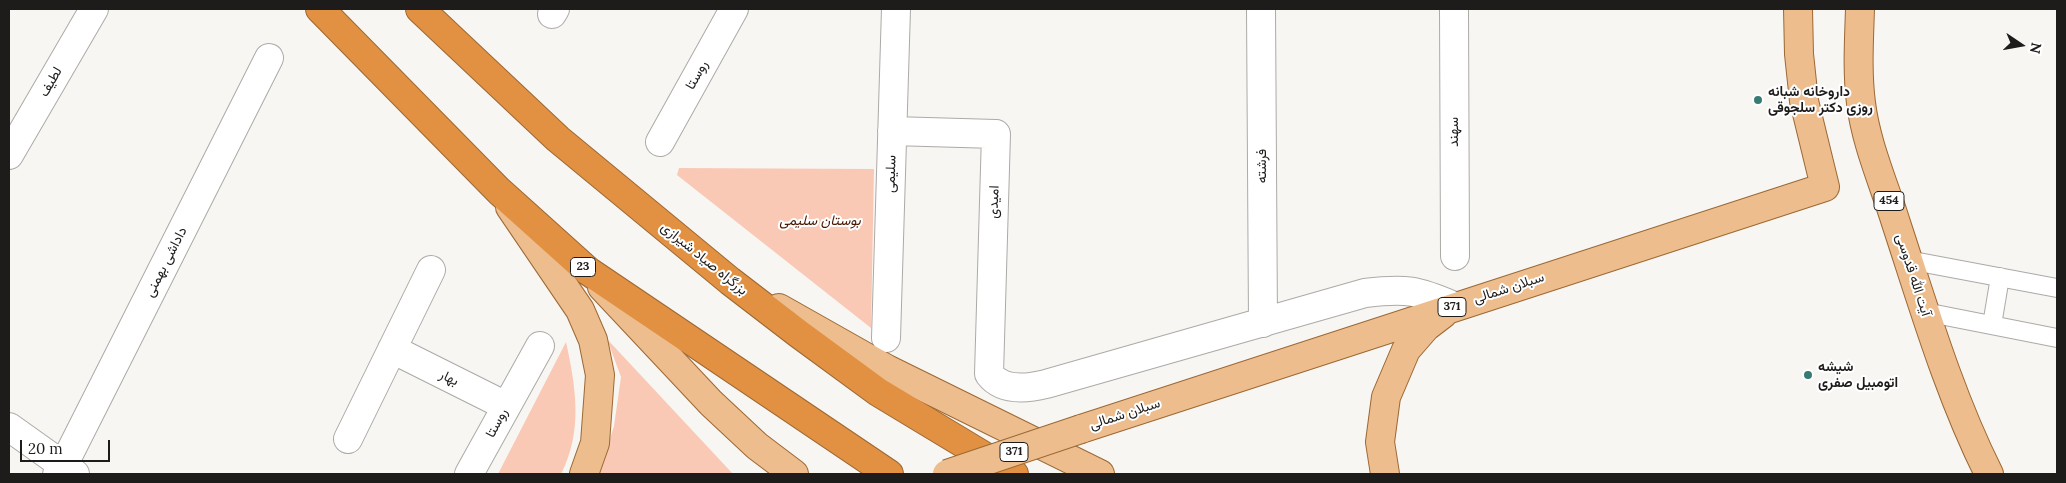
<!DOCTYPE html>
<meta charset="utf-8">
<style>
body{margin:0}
#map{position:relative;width:2066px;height:483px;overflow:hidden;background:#f8f6f2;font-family:Lora,serif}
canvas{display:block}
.frame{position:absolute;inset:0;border:10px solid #1d1c1b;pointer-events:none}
.north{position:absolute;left:1996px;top:20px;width:50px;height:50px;-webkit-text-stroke:4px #fff;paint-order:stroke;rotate:102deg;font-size:14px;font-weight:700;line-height:20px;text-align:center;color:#1d1c1b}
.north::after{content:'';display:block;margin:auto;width:18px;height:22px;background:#1d1c1b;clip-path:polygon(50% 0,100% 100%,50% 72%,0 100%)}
.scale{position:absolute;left:20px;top:440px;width:90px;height:22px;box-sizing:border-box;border:2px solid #1d1c1b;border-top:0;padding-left:6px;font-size:15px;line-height:18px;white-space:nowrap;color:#1d1c1b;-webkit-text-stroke:4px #fff;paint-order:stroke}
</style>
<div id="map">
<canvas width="2066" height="483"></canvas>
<div class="frame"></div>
<div class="north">N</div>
<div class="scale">20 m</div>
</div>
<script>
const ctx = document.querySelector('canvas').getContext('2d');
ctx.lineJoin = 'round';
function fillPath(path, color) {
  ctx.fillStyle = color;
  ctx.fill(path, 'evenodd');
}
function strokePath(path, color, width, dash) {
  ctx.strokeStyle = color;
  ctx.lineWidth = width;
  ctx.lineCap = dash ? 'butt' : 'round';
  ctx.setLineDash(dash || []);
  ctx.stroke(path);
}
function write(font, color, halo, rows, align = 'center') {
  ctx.font = font + ' Lora,Vazirmatn,serif';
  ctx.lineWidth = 4;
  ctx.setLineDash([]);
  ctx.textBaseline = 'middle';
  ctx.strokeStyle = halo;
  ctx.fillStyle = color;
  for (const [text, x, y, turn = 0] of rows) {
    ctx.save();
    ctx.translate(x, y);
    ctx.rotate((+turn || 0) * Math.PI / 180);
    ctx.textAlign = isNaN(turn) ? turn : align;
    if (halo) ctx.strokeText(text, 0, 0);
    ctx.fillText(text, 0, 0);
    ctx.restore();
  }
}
const green = new Path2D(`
 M679 168 874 169 871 328 677 175Z
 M607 339 733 474H599L614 426 621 377Z
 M566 342C576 388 583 431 561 474H498Z`);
const lane = new Path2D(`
 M1908 260 2057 288
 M1925 312 2057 338
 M1992 325 2000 277`);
const street = new Path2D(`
 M1261 9 1263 323
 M1454 9 1455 256
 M552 14 555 9
 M892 131 996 134 989 374C1002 391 1026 389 1046 384L1365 293C1406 288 1417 290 1454 306
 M660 142 734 9
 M9 155 94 9
 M886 338 896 9
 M392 349 506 406
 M9 427 75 474
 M348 439 431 270
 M57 474 63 466 269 58
 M469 474 540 346`);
const primary = new Path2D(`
 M1860 9C1859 40 1857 72 1861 103 1866 144 1884 184 1896 223 1924 308 1949 394 1989 474
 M510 207 580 310 593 340 600 375 595 443 584 474
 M602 287 711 403 757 446 794 474
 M779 308 887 369 1100 474
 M1081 429 1825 187 1804 101 1799 54 1798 9
 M1385 474 1380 442 1386 397 1406 350 1426 327 1443 314`);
const highway = new Path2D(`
 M320 9 499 191 588 271 889 474
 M420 9 558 139 730 281 799 334 878 392 1014 474`);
const primaryBridge = new Path2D(`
 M947 474 1081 429`);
const markers = [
 [1758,100,5,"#377c72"],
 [1808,375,5,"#377c72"]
];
const shields = [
 [1889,201,30],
 [583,267,25],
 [1452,307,28],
 [1014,452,28]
];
const shieldNames = [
 ["454",1889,201],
 ["23",583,267],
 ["371",1452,307],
 ["371",1014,452]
];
const streetNames = [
 ["روستا",697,75,-61],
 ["لطیف",51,82,-60],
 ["سهند",1454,132,-90],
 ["فرشته",1262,166,-90],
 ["سلیمی",891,174,-88],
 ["امیدی",994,202,-88],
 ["بزرگراه صیاد شیرازی",704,259,39],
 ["داداشی بهمنی",166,262,-63],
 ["آیت الله قدوسی",1913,275,72],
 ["سبلان شمالی",1509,288,-18],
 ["بهار",449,378,26],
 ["سبلان شمالی",1125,414,-18],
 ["روستا",497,423,-62]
];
const poiNames = [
 ["داروخانه شبانه",1768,92],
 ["روزی دکتر سلجوقی",1768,108],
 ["شیشه",1818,367],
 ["اتومبیل صفری",1818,383]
];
const parkNames = [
 ["بوستان سلیمی",820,221]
];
fillPath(green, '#f9c9b6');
strokePath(lane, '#acaaa7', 20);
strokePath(street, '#acaaa7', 30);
strokePath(primary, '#9c6834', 30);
strokePath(highway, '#9c6834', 30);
strokePath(lane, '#fff', 18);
strokePath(street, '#fff', 28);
strokePath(primary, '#edbd8d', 28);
strokePath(highway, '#e19141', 28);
strokePath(primaryBridge, '#9c6834', 30, []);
strokePath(primaryBridge, '#edbd8d', 28);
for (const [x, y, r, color] of markers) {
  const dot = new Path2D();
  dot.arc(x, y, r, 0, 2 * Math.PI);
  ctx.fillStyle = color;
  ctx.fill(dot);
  strokePath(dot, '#fff', 2);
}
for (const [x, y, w] of shields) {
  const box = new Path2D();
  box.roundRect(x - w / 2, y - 9.5, w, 19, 4);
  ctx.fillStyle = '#fff';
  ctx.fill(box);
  strokePath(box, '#1d1c1b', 1);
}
write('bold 12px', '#1d1c1b', null, shieldNames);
write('14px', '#1d1c1b', '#fff', streetNames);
write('bold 14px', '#1d1c1b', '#fff', poiNames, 'left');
write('italic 14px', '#4a1600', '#fff', parkNames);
</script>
